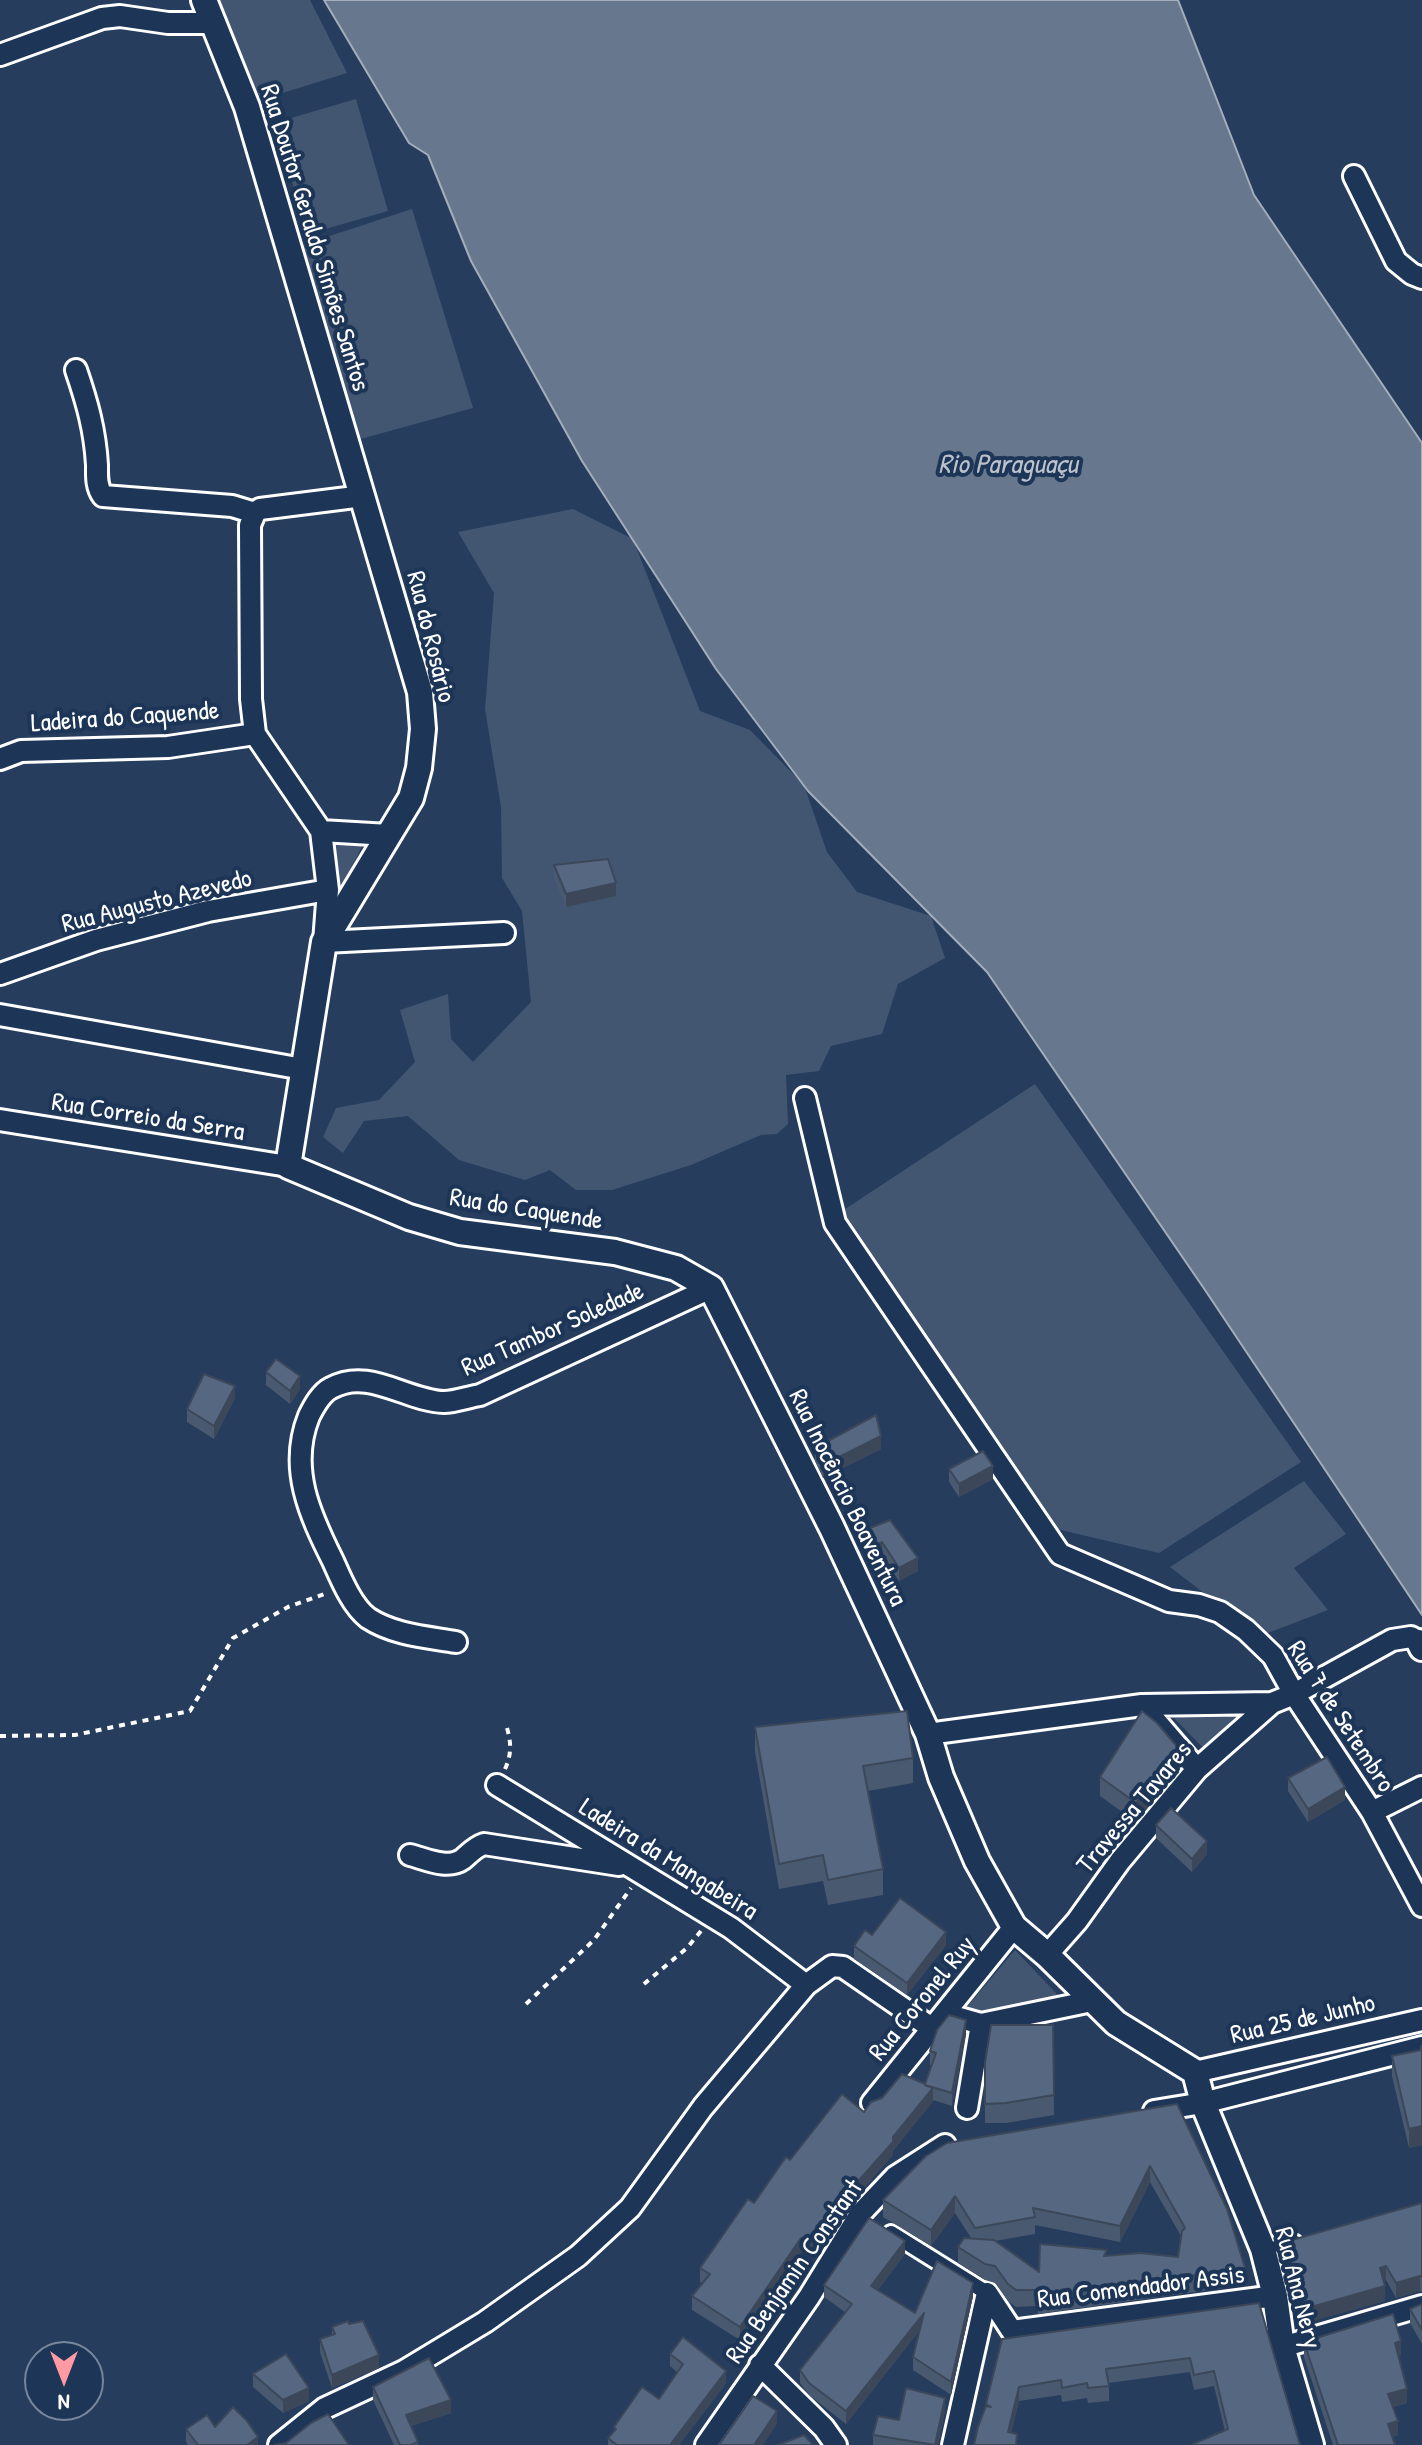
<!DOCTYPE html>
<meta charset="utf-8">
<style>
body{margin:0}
#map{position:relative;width:1422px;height:2445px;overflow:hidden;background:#263d5e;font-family:"Patrick Hand",sans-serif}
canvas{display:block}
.north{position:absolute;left:24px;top:2341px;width:80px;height:80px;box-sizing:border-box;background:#1d3557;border:2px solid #77869a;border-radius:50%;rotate:180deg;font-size:22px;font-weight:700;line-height:32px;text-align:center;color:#fff}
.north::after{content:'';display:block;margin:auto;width:28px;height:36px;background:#ff9aa2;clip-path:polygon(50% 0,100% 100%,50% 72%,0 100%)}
</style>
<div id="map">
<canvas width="1422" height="2445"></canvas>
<div class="north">N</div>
</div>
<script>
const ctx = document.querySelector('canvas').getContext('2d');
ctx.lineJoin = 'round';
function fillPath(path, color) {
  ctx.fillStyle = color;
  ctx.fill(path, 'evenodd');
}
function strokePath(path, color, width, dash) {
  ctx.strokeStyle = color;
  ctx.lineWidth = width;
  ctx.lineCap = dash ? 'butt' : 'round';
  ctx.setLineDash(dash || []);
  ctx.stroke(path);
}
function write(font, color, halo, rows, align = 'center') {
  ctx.font = font + ' "Patrick Hand",sans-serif';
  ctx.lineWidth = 8;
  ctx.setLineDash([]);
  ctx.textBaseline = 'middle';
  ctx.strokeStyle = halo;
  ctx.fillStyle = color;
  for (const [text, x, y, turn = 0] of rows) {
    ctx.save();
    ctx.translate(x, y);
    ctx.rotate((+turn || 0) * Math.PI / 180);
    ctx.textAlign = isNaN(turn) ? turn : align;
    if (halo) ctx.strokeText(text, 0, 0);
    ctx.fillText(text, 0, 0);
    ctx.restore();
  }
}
const green = new Path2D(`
 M219 0H310L347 73 260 100Z
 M356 99 388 211 308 234 274 123Z
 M412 209 473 408 357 440 299 246Z
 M573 509 633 539 700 711 750 730 804 785 827 852 857 892 931 916 945 958 898 984 882 1034 831 1046 819 1071 786 1075 788 1124 777 1134 761 1135 691 1165 612 1190H576L550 1170 525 1180 459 1160 408 1116 364 1121 343 1153 323 1137 336 1108 379 1100 415 1062 400 1010 448 994 451 1039 473 1062 531 1002 522 911 502 878 501 807 485 709 494 593 458 532Z
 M365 840 339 894 334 841Z
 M1035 1084 1301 1462 1159 1553 1052 1528 836 1215Z
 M1304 1481 1346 1534 1294 1568 1328 1610 1260 1636 1170 1567Z
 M1241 1710 1211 1756 1174 1718Z
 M1015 1950 1073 2011 959 2016Z`);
const water = new Path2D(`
 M324 0H1178L1254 195 1422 443V1615L1205 1290 987 972 808 791 716 669 582 461 471 261 428 155 409 143Z`);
const path = new Path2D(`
 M0 1736 75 1735 190 1711 233 1638 288 1607 327 1593
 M505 1769C512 1754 511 1742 507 1728
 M644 1984 687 1948 701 1931
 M526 2004 594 1940 631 1888`);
const service = new Path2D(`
 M1263 2249 1296 2241`);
const pedestrian = new Path2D(`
 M891 2233 987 2293`);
const minor = new Path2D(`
 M0 55 102 18 120 16 168 23H215
 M1354 176 1396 261 1412 274 1422 278
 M76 370C87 402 95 430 97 465 97 475 96 487 103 496L232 506 255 513
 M0 759 21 751 168 747 255 734
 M321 831 255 734 251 699 250 525 255 513 260 509 363 496
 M389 835 321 831 328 890 324 942 504 933
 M0 974 96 940 208 911 328 890
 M0 1015 303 1069
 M805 1098 835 1223 1060 1554 1169 1601 1199 1605 1220 1612 1246 1630 1273 1656 1294 1694 1372 1812 1422 1906
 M0 1120 288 1166
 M456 1642C426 1637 394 1635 368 1618 352 1606 341 1579 333 1561 310 1515 288 1468 309 1416 314 1406 321 1393 331 1388 369 1367 406 1401 444 1402 455 1402 468 1397 480 1395L711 1288
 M1142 1705 1197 1769
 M928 1734 1142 1705 1272 1703
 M497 1785 731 1928 806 1985
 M1372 1812 1422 1787
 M410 1855C426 1859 448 1870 463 1859 470 1853 475 1847 484 1844L619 1865
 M1047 1955 1077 1921 1120 1861 1197 1769 1272 1703 1294 1694 1392 1640 1411 1637 1419 1642
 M946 2014 981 2024 1092 2001
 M1195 2072 1422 2020
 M872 2103 1014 1927
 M967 2108 981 2024
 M1154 2111 1203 2103 1422 2047
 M987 2293 1012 2331 1275 2296
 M1282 2347 1422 2306
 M760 2365 824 2428 836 2445
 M279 2445 325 2408 404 2371 485 2322 578 2256 630 2208 703 2107 806 1985 832 1966 843 1967 933 2029
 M706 2445 809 2297 860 2214 895 2177 945 2145
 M953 2445 987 2293`);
const tertiary = new Path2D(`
 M204 0 247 107 420 692 423 729 419 768 411 798 324 942 288 1166 409 1217 460 1232 615 1252 676 1268 711 1288 832 1528 928 1734 941 1777 977 1861 1014 1927 1047 1955 1116 2023 1195 2072 1203 2103 1263 2249 1275 2296 1282 2347 1311 2445
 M1419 1642 1422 1648`);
const wall = new Path2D(`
 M554 865 616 896 566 907 554 878Z
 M266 1372 300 1389 290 1404 266 1385Z
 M235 1398 214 1439 187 1422V1409Z
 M815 1448 881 1449 823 1478 815 1461Z
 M949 1469 993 1479 959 1497 949 1482Z
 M890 1520 918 1571 899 1581 882 1555 873 1560 865 1543V1530Z
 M755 1727 913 1758V1783L868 1791 883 1869V1895L828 1905 823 1881 779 1889 755 1752Z
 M1180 1769 1136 1822 1100 1796V1777Z
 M1288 1778 1345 1800 1308 1822 1288 1791Z
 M1156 1825 1207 1854 1192 1872 1156 1838Z
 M872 1935 946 1945 907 1995 854 1959V1946Z
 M1053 2025 1054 2115 1006 2123H985V2063Z
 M966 2033 952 2106 933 2100 893 2151V2155L805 2255 801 2252 740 2340 692 2310V2296L702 2283 700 2282V2268L790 2160 864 2112 925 2084 932 2065H930V2051Z
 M1422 2046V2145L1409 2148 1392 2076V2056L1421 2050Z
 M1177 2104 1245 2268V2285L1038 2314V2306L1016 2307 1008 2301 995 2283 985 2280 958 2263V2247L971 2238 955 2213 931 2246 883 2217V2200ZM1150 2182 1181 2236 1178 2257 1107 2256 1039 2272 995 2241 1035 2234V2225L1120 2242Z
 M1422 2203V2292L1420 2291 1396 2298 1386 2280 1384 2281 1385 2301 1304 2323 1285 2256V2242Z
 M905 2254 878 2290 915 2313 973 2296 951 2395 913 2370V2357L919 2331 846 2424 809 2395 800 2383V2370L845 2312 824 2297V2285Z
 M1259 2303 1300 2445 1225 2431 1214 2386 1194 2390 1190 2372 1109 2383V2401L1088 2403 1087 2398 1062 2402 1061 2395 1019 2401 1011 2433 1017 2445 986 2406 1002 2339Z
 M1422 2304V2344L1410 2323V2309Z
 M332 2327 379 2368 332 2388 320 2352V2339L332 2335Z
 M1304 2342 1401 2355 1398 2356 1407 2403 1393 2407 1398 2435 1392 2437 1395 2445H1333L1304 2357Z
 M670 2354 726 2383 679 2445H608V2438L614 2431V2427L659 2399 677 2372 670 2366Z
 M253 2374 309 2401 283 2413 253 2387Z
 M373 2387 451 2413 411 2426 418 2445H394L373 2400Z
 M945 2410 938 2445H873V2435L899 2420Z
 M215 2427 258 2445H188L186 2442V2429Z`);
const shadedWall = new Path2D(`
 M616 883V896L566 907V894Z
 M300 1376V1389L290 1404V1391Z
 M235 1386V1398L214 1439V1426Z
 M881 1436V1449L823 1478V1465Z
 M993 1466V1479L959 1497V1484Z
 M882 1542V1555L873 1560V1547Z
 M918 1558V1571L899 1581V1568Z
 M1180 1750V1769L1136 1822V1803Z
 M1345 1787V1800L1308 1822V1809Z
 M1207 1841V1854L1192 1872V1859Z
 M946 1932V1945L907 1995V1983Z
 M966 2020V2033L952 2106V2093Z
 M933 2088V2102L893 2151V2155L805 2255V2241Z
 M1422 2126V2145L1409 2148V2129Z
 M1150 2166V2182L1120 2242V2226Z
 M955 2196V2213L931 2246V2230Z
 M801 2238V2252L740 2340V2327Z
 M905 2241V2254L871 2299V2286Z
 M1386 2266V2280L1380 2283V2268Z
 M1420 2276V2291L1396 2298V2283Z
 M973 2283V2296L951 2395V2382Z
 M1385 2286V2301L1304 2323V2309Z
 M924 2313V2325L846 2424V2411Z
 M1401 2341V2355L1395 2357V2343Z
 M379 2355V2368L332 2388V2375Z
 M726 2371V2383L679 2445H670Z
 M1019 2387V2401L1008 2445V2432Z
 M309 2388V2401L283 2413V2400Z
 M1407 2389V2403L1388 2408V2394Z
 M945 2398V2410L938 2445H935Z
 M451 2400V2413L406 2428V2415Z
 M777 2411V2424L763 2445H754Z
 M1398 2421V2435L1388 2438V2424Z
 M258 2437V2445H247Z`);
const building = new Path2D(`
 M608 859 616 883 566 894 554 865Z
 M276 1359 300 1376 290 1391 266 1372Z
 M204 1374 235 1386 214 1426 187 1409Z
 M876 1415 881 1436 823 1465 815 1448Z
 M983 1451 993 1466 959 1484 949 1469Z
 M890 1520 918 1558 899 1568 882 1542 873 1547 865 1530Z
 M907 1711 913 1758 863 1766 883 1869 828 1880 823 1855 779 1864 755 1727Z
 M1142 1711 1157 1723 1180 1750 1136 1803 1100 1777Z
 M1327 1757 1345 1787 1308 1809 1288 1778Z
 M1171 1808 1207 1841 1192 1859 1156 1825Z
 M900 1898 946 1932 907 1983 854 1946 865 1930 872 1935Z
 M949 2015 966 2020 952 2093 925 2085 933 2088 893 2137V2142L805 2241 801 2238 740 2327 692 2296 710 2274 700 2268 748 2199 754 2203 786 2157 790 2160 842 2094 864 2112 871 2102 882 2098 902 2074 925 2084 936 2053 930 2051 937 2030Z
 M991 2025H1053L1054 2095 1006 2103 985 2104V2063Z
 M1421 2046H1422V2126L1409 2129 1392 2056 1421 2050Z
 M1177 2104 1227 2209 1245 2268 1038 2298V2290H1016L1008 2284 995 2266 985 2264 958 2247 964 2238 994 2240 1039 2272 1040 2244 1107 2250 1104 2256 1140 2253 1178 2257 1182 2231 1185 2228 1150 2166 1120 2226 1033 2208 1035 2217 975 2228 955 2196 931 2230 883 2200 926 2156 947 2143Z
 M1422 2203V2277L1420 2276 1396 2283 1386 2266 1380 2268 1385 2286 1304 2309 1285 2242Z
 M869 2218 905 2241 871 2286 915 2313 937 2261 973 2283 951 2382 913 2357 924 2313 846 2411 809 2383 800 2370 852 2304 824 2285Z
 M1259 2303 1300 2445H1194L1193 2444 1228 2429 1214 2371 1194 2375 1190 2358 1106 2369 1109 2386 1088 2388 1087 2383 1062 2388 1061 2380 1019 2387 1008 2432 1017 2434 1016 2445H974L978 2427 986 2406 991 2407 986 2404 1002 2339Z
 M1422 2304V2330L1410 2309Z
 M1393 2314 1401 2341 1395 2343 1407 2389 1388 2394 1398 2421 1388 2424 1395 2445H1338L1304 2342Z
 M348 2321 349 2324 363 2321 379 2355 332 2375 320 2339 335 2334 332 2327Z
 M683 2337 726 2371 670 2445H617L608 2438 616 2429 614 2427 642 2387 659 2399 683 2364 670 2354Z
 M286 2354 309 2388 283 2400 253 2374Z
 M429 2358 451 2400 406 2415 418 2442 411 2445H400L373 2387Z
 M906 2388 945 2398 935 2445 873 2435 878 2416 899 2420Z
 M753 2396 777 2411 754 2445H719Z
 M233 2407 247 2421 258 2437 247 2445H198L186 2429 207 2415 215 2427Z
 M328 2414 349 2445H274L286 2443 311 2423Z
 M804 2435 813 2445H778Z`);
const streetNames = [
 ["Rua Doutor Geraldo Simões Santos",314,238,73],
 ["Rua do Rosário",430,637,76],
 ["Ladeira do Caquende",125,718,-4],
 ["Rua Augusto Azevedo",157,902,-14],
 ["Rua Correio da Serra",148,1118,9],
 ["Rua do Caquende",526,1210,9],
 ["Rua Tambor Soledade",553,1330,-24],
 ["Rua Inocêncio Boaventura",847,1498,64],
 ["Rua 7 de Setembro",1340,1717,57],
 ["Travessa Tavares",1135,1808,-50],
 ["Ladeira da Mangabeira",668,1860,32],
 ["Rua Coronel Ruy",923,1999,-51],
 ["Rua 25 de Junho",1303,2020,-13],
 ["Rua Benjamin Constant",795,2272,-55],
 ["Rua Comendador Assis",1141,2288,-7],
 ["Rua Ana Nery",1297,2288,76]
];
const waterNames = [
 ["Rio Paraguaçu",1008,466]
];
fillPath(green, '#425672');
fillPath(water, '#67788e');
strokePath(water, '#a4aebb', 2);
strokePath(service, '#fff', 16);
strokePath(pedestrian, '#fff', 20);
strokePath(minor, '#fff', 26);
strokePath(tertiary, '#fff', 30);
strokePath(path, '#fff', 4, [6, 6]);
strokePath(service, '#1d3557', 10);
strokePath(pedestrian, '#1d3557', 14);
strokePath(minor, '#1d3557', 20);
strokePath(tertiary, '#1d3557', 24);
fillPath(wall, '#49596f');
fillPath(shadedWall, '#3c485a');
fillPath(building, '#556781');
strokePath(building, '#3c485a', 2);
write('26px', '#fff', '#1d3557', streetNames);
write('italic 28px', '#bbc2cc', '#1d3557', waterNames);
</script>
